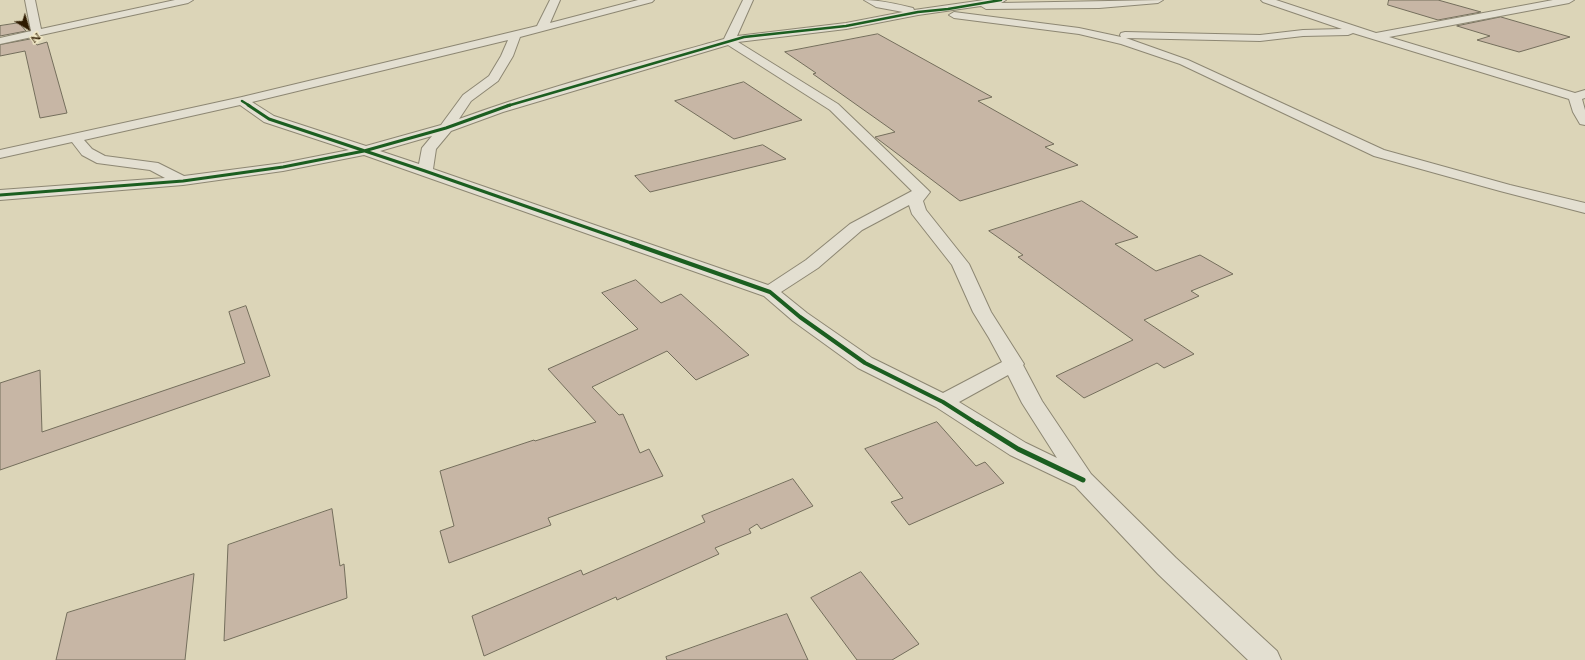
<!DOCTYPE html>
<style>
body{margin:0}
#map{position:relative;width:1585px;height:660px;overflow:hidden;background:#dcd5b8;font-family:Cardo,serif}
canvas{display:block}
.north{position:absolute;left:8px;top:8px;width:40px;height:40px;-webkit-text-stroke:3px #f2e9c7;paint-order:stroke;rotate:142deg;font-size:11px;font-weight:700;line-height:16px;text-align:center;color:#2e1b01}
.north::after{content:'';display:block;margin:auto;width:14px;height:18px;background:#2e1b01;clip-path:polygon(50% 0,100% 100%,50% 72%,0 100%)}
</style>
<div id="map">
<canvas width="1585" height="660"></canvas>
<div class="north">N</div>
</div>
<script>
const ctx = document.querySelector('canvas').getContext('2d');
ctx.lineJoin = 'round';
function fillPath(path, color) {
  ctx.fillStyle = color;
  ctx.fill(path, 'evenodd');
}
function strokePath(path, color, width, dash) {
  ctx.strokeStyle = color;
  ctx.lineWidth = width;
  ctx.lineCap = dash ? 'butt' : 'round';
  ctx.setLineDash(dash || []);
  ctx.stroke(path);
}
const building = new Path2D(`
 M1389 0H1438L1481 12 1438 20 1388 5Z
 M1501 17 1570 37 1519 52 1477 40 1490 36 1457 26Z
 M19 23 26 31 0 36V26Z
 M878 34 992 97 978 101 1054 144 1045 147 1078 165 960 201 875 137 895 132 813 74 816 73 785 52Z
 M32 39 37 45 47 42 67 113 40 118 25 51 0 56V45Z
 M744 82 802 120 734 139 675 101Z
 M763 145 786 159 650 192 635 176Z
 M1082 201 1138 237 1115 244 1156 271 1200 255 1233 274 1191 291 1199 296 1144 320 1194 354 1164 368 1157 363 1084 398 1056 376 1133 340 1018 257 1023 255 989 231Z
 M636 280 661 303 681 294 749 355 696 380 667 351 592 387 619 415 623 414 640 453 649 449 663 476 548 518 551 525 449 563 440 531 454 526 440 471 534 440 535 441 596 422 548 369 638 329 602 293Z
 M246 306 270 376 0 470V383L40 370 42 432 245 363 229 312Z
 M937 422 976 466 985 462 1004 483 909 525 891 502 903 498 865 449Z
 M793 479 813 506 761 529 757 524 749 529 751 533 715 548 719 554 617 600 616 597 484 656 472 616 581 570 583 575 705 522 702 516Z
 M332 509 340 566 344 564 347 598 224 641 228 545Z
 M861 572 919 644 892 660H857L811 598Z
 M194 574 185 660H56L67 613Z
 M787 614 808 660H667L666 657Z`);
const street = new Path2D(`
 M25 0H35L41 29 175 0H193L188 3 0 44V38L31 31Z
 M550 0H560L550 23 638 0H654L652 2 520 37 513 56 498 81 471 101 459 119C546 87 636 64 724 39L743 0H753L737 36 846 23 903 12 876 7 864 0C880 0 897 4 913 8L914 10 984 0H1006L1001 3 1163 0 1158 3 1099 8 986 9 981 6 918 15 846 29 738 42 838 104 927 189 930 192 923 201 926 210 969 264 991 312 1024 364 1023 365 1042 401 1091 474 1176 558 1277 651 1281 660H1248L1158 574 1075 486 1010 455 936 407 858 368 793 321 764 296 364 155 283 171 183 185 0 200V190L165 178 150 170 97 163 82 155 72 142 0 158V150L242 97 537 26ZM508 40 501 56 489 76 463 95 441 125 366 146 274 116 252 102ZM728 45 830 110 912 191 850 224 806 260 768 285 433 169 436 149 451 131 503 112ZM240 105 264 122 349 150 283 163 184 176 158 163 105 156 92 149 84 140ZM432 136 422 148 419 164 380 151ZM909 205 912 214 952 265 973 312 989 338 1002 362 943 393 872 358 807 313 781 292 818 268 862 230ZM1008 375 1022 403 1057 458 1026 443 959 402Z
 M1261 0H1276L1376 33 1553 0H1574L1569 3 1389 37 1575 93 1585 90V98L1582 99 1585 110V125L1580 124 1573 112 1569 99 1353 33 1348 35 1303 36 1260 41 1126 38 1188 60 1384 150 1510 185 1585 203V213L1500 191 1374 156 1180 64 1121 44 1079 34 954 18 949 15 954 12 1079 28 1121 37 1120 35 1121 33 1125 32 1260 35 1303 30 1342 29 1263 2Z`);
const cyclewayFar3 = new Path2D(`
 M242 101 250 106
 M507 106 744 37 846 26 918 12 948 9 1001 0`);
const cyclewayFar2 = new Path2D(`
 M248 105 269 119 425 171 634 244
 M0 195 183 181 283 167 364 151 446 128 510 105`);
const cyclewayFar1 = new Path2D(`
 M631 243 770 292 800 317 865 363 943 402 979 425`);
const cycleway = new Path2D(`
 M978 424 1018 449 1083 480`);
fillPath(building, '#c7b6a5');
strokePath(building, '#746e5c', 1);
strokePath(street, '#8d8773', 2);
fillPath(street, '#e3dfd1');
strokePath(cyclewayFar3, '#1b5e20', 2.5);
strokePath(cyclewayFar2, '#1b5e20', 3);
strokePath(cyclewayFar1, '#1b5e20', 4);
strokePath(cycleway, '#1b5e20', 5);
</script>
